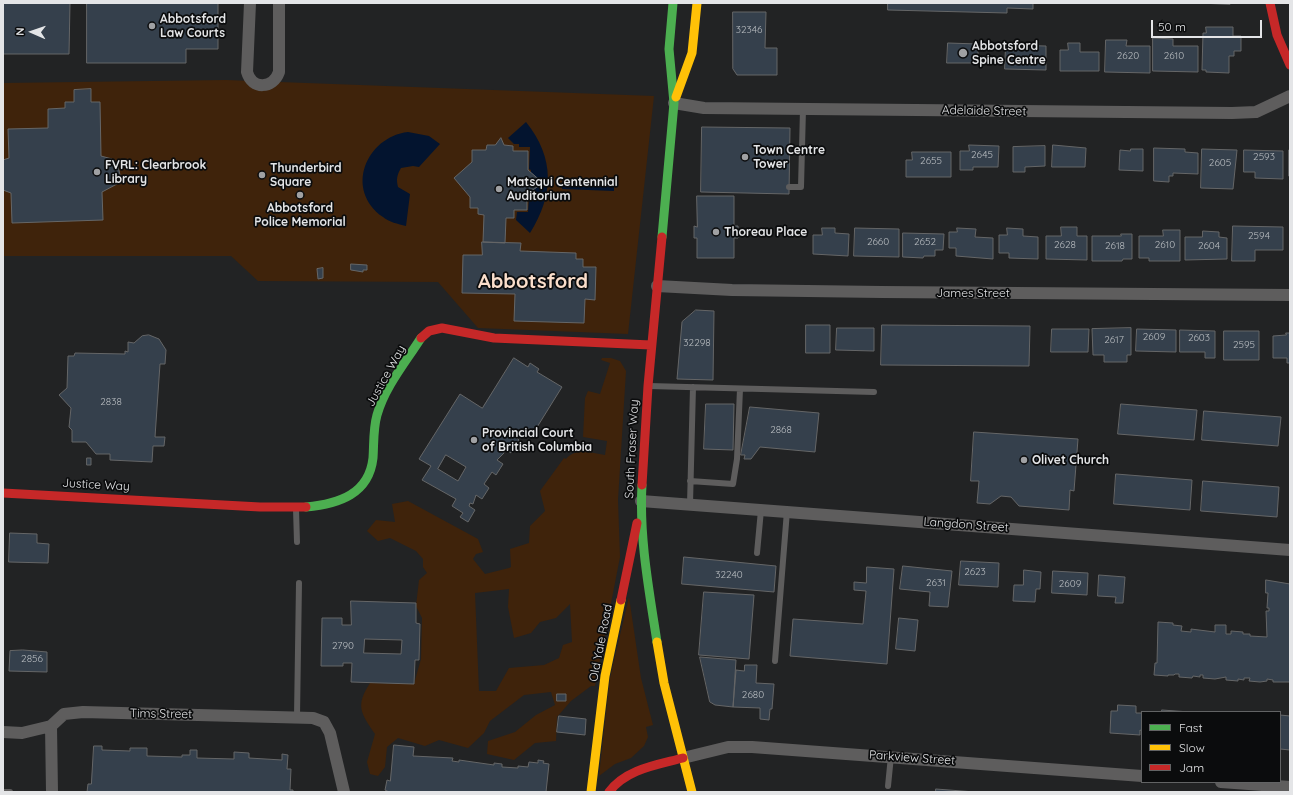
<!DOCTYPE html>
<style>
body{margin:0}
#map{position:relative;width:1293px;height:795px;overflow:hidden;background:#222324;font-family:Quicksand,sans-serif}
canvas{display:block}
.frame{position:absolute;inset:0;border:4px solid #e4e5e7;pointer-events:none}
.legend{position:absolute;left:1141px;top:711px;width:140px;height:72px;box-sizing:border-box;background:#0b0c0d;border:1px solid #626364;margin:0;padding:5px 7px;list-style:none;font-size:12px;color:#e4e5e7}
.legend li{display:flex;align-items:center;gap:8px;height:20px}
.legend b{width:20px;border:1px solid #626364}
.north{position:absolute;left:12px;top:12px;width:40px;height:40px;-webkit-text-stroke:3px #0b0c0d;paint-order:stroke;rotate:272deg;font-size:11px;font-weight:700;line-height:16px;text-align:center;color:#e4e5e7}
.north::after{content:'';display:block;margin:auto;width:14px;height:18px;background:#e4e5e7;clip-path:polygon(50% 0,100% 100%,50% 72%,0 100%)}
.scale{position:absolute;left:1151px;top:20px;width:111px;height:18px;box-sizing:border-box;border:2px solid #e4e5e7;border-top:0;padding-left:5px;font-size:12px;line-height:14px;white-space:nowrap;color:#e4e5e7;-webkit-text-stroke:3px #0b0c0d;paint-order:stroke}
</style>
<div id="map">
<canvas width="1293" height="795"></canvas>
<div class="frame"></div>
<ul class="legend">
<li><b style="height:5px;background:#4caf50"></b>Fast</li>
<li><b style="height:5px;background:#ffc107"></b>Slow</li>
<li><b style="height:5px;background:#c62828"></b>Jam</li>
</ul>
<div class="north">N</div>
<div class="scale">50 m</div>
</div>
<script>
const ctx = document.querySelector('canvas').getContext('2d');
ctx.lineJoin = 'round';
function fillPath(path, color) {
  ctx.fillStyle = color;
  ctx.fill(path, 'evenodd');
}
function strokePath(path, color, width, dash) {
  ctx.strokeStyle = color;
  ctx.lineWidth = width;
  ctx.lineCap = dash ? 'butt' : 'round';
  ctx.setLineDash(dash || []);
  ctx.stroke(path);
}
function write(font, color, halo, rows, align = 'center') {
  ctx.font = font + ' Quicksand,sans-serif';
  ctx.lineWidth = 3.5;
  ctx.setLineDash([]);
  ctx.textBaseline = 'middle';
  ctx.strokeStyle = halo;
  ctx.fillStyle = color;
  for (const [text, x, y, turn = 0] of rows) {
    ctx.save();
    ctx.translate(x, y);
    ctx.rotate((+turn || 0) * Math.PI / 180);
    ctx.textAlign = isNaN(turn) ? turn : align;
    if (halo) ctx.strokeText(text, 0, 0);
    ctx.fillText(text, 0, 0);
    ctx.restore();
  }
}
const green = new Path2D(`
 M226 80 654 96 628 334 478 328 438 282 258 281 231 256H3V83Z
 M602 358H611L620 361 626 371 618 500 620 557 595 686H591L571 701 557 717 556 741 535 743 514 760 487 754 488 741 515 732 536 715 555 705 551 692 524 695 490 721 484 733 468 748 439 740 425 746 398 738 387 747 385 767 378 776 370 774 367 762 375 734C361 713 355 706 370 683L414 684 421 659 422 618 416 606 419 580 427 573 423 567V559L416 551 390 538 378 541 367 531 376 520 395 522 392 504 408 501 478 539 483 552 476 554 473 559 485 574 509 568 511 567 510 549 529 543 530 526 545 511 540 491 564 458 566 459C576 447 592 453 605 455L607 441 583 437 585 398 588 391 600 394 610 363 601 360ZM509 589 508 607 514 638 531 633 540 622 556 618 570 604 572 642 563 645 559 658 544 665 509 668 496 691H479L475 593Z
 M629 597 641 678 653 725 646 727 648 737 644 746 631 758 615 764 599 776 610 678Z`);
const water = new Path2D(`
 M526 122C555 158 554 195 530 233L516 220 517 212H528L531 170 529 169 530 147H519V144H514L508 138Z
 M408 132 429 136 440 144 419 167 413 166 401 168C397 175 396 179 398 187L410 194 406 226C398 224 389 222 383 217 344 190 366 137 408 132Z
 M563 178 614 180V191L562 189Z`);
const building = new Path2D(`
 M3 3H70L69 54H3Z
 M87 3H218V49H186V63H87Z
 M888 3H1033V9L1007 8V13L888 10Z
 M1200 3H1230V4Z
 M733 12H766L765 48H777V75H737L733 69Z
 M1206 27H1233V36H1241V51H1234V56H1229V73L1206 72V70H1202L1203 33H1206Z
 M1153 38 1173 39V46H1198V72L1153 71Z
 M1106 40H1127L1126 46H1150V73L1105 72Z
 M948 43 978 44V63H947Z
 M1068 43H1080V52H1099V71H1060V50H1068Z
 M1006 45 1046 46V70L1005 69Z
 M91 89V102H100L101 156 112 159 118 166 120 175 117 184 102 192 103 220 12 223 11 193 3 190V160L9 158 8 129 48 128V109L65 108V102H74V90Z
 M702 127 790 128 789 194 701 192Z
 M501 138 504 145 513 146V151H528V170L543 183 527 194V210H514V218H506L505 243 483 242 484 215 478 214V208H470V197L454 178 472 162V150H486L487 145H495Z
 M969 145 999 146 998 167H973V170H960V151H969Z
 M1053 145 1086 148 1085 167H1052Z
 M1045 146V166L1025 167V172H1013V147Z
 M1154 148 1185 149V152L1198 153V174L1173 173V176H1169V182L1154 181Z
 M1131 149H1143V171L1119 170 1120 150 1130 151Z
 M1202 149 1237 150 1233 189 1201 188Z
 M1244 150 1283 151V179L1255 178V172H1244Z
 M1289 150H1290V176H1289Z
 M912 152H951V177H906V160H912Z
 M697 196H734V226H738V238H734V258H697V238H694V226L697 227Z
 M1233 226 1283 227V250H1255V261H1232Z
 M1061 227H1077V236H1087V260L1046 259V236H1061Z
 M822 228H835V233L849 234 848 256 813 254V235H822Z
 M855 228 899 229V257L854 256Z
 M957 228 976 229 975 237 993 238V259L956 256V248H949V232H957Z
 M1007 228 1023 229V236L1038 237V259L1009 258V253H999V235H1007Z
 M1163 230H1180V261H1149V258H1139V236H1163Z
 M1203 231 1219 232V237L1227 238V259L1185 260V237H1202Z
 M903 233 944 234 943 250H935V256H924L923 258 903 257Z
 M1121 234H1132V259H1123L1122 261H1092V236H1121Z
 M482 242 521 243 520 251 576 253V259H583V267H596L595 300 585 299 584 323 514 321 515 294 462 293 463 255H482Z
 M351 264 367 265V270H363V272L351 270Z
 M323 268V278L318 279 317 269Z
 M696 310 714 311 713 380 677 379 682 322Z
 M806 325H830V353H806Z
 M882 325 1030 326 1029 366 881 365Z
 M837 328H874V351L836 350Z
 M1131 328V355H1127V362H1104V355H1093L1092 329Z
 M1052 329H1089L1088 352H1051Z
 M1137 329 1176 330V352L1136 351Z
 M1180 330 1215 331V358H1205V352H1180Z
 M1224 331H1259V360H1224Z
 M1286 333H1290V363H1287V358H1273V336L1286 335Z
 M149 335 159 339 166 350 165 364H160L155 437H165L164 446H153L152 462 110 460V454H96L86 442H72V430L69 427 71 408 59 395 67 388 68 356H74L75 353 125 354V351L128 352V342L134 343 142 336Z
 M514 358 528 367 530 363 539 369 537 372 562 387 534 432 527 428 521 438 518 436 517 438 519 440 511 453 504 448V453L497 460 503 464 496 475 492 472 484 484 489 488 482 499 476 495 473 504 470 503 469 506 475 510 468 522 460 517 463 513 452 506 456 499 422 480 431 466 419 459 460 394 482 408ZM446 455 466 467 458 481 438 469Z
 M706 404H734L733 450 704 449Z
 M1121 404 1197 410 1194 440 1118 434Z
 M750 407 819 413 815 452 760 447 751 459H744L745 455H741Z
 M1204 411 1281 417 1278 446 1202 440Z
 M974 432 1078 439 1074 491 1070 490 1069 510 1019 506 1011 497 1001 496 990 504 977 503 979 481H971Z
 M87 458H91V465H87Z
 M1116 474 1192 480 1190 510 1114 504Z
 M1203 481 1279 487 1277 517 1201 511Z
 M10 533 37 534V543L49 544 48 563 9 562Z
 M684 557 776 566 774 592 682 584Z
 M961 561 999 563 998 587 959 585Z
 M903 566 952 571 948 607 929 606 930 592 900 589Z
 M867 567 894 569 887 664 790 656 793 619 863 624 866 591 854 590V582L866 583Z
 M1024 570 1041 572 1040 589H1036L1035 602 1013 601 1014 585H1023Z
 M1053 571 1088 573 1087 595 1052 593Z
 M1099 575 1125 577 1123 603H1115L1116 597 1098 596Z
 M1266 580 1290 584V682H1273V680L1267 679V681L1260 682 1249 681 1250 678H1244V680L1238 679V681L1226 680V677L1215 679 1203 678V675H1200V677L1193 676 1192 678 1179 677V674H1175L1174 675H1168V676L1154 675 1155 663H1157L1158 622 1173 623V625L1182 626 1181 631 1191 632V629L1215 632V625H1226V634H1231V631L1243 632V634H1250V636L1267 637 1266 611H1269V608H1267L1268 593H1266Z
 M704 592 754 595 749 659 699 655Z
 M351 601 416 603V623L420 624 419 660H415L414 684 351 682 352 663H343V666H321L322 618H342V625H351ZM365 639 402 640 401 654 364 653Z
 M899 618 918 620 915 651 896 649Z
 M23 650 47 652V672L9 671 10 651Z
 M700 657 736 660 733 707 715 705 710 702Z
 M745 665H757L756 683 774 684 772 709H770L769 720 760 719V708L733 707 736 670 744 671Z
 M557 694H566V701H557Z
 M1118 705 1136 706V713H1142V731L1140 730V735L1110 733 1111 711H1117Z
 M1162 710 1190 712H1162Z
 M1280 715 1290 716V750L1280 749Z
 M559 716 586 719 585 735 557 732Z
 M394 745 414 747 413 756 453 758 452 761 459 762V760L494 765V763L502 764V767L518 768V766L528 767 529 762 538 763V760L544 761 543 763 549 764 546 792H389L385 790 387 780 390 781Z
 M94 746H102V750L130 751V748H147V756L182 757V755H190V750H197V758L234 759V752L249 753V758L282 760V754L288 755 287 769H291L290 790H293V792H87L88 784H91Z
 M936 789 975 792H936Z`);
const lane = new Path2D(`
 M789 187H801L803 109
 M649 386 874 392
 M690 481 733 484 737 459 740 389
 M690 504 693 387
 M296 509 297 542
 M757 553 761 510
 M775 661 787 511
 M297 716 299 583
 M888 786 891 756
 M3 792H10`);
const street = new Path2D(`
 M250 3 247 72C252 90 273 89 279 72V3
 M674 103 704 108 1232 113 1256 112 1290 96
 M657 286 732 290 882 292 1290 295
 M641 501 1290 550
 M51 726 52 792
 M3 732 22 733 51 726 64 714 83 712 313 718 324 722 330 733 344 792
 M683 758 728 747H752L1142 776
 M1221 782 1290 787`);
const fast = new Path2D(`
 M662 237 674 103 669 49 673 3
 M642 485C639 537 649 590 657 642
 M306 507C339 504 369 494 373 458 374 444 373 429 377 415 385 387 405 363 421 338`);
const slow = new Path2D(`
 M676 97 692 53 697 3
 M657 642 664 683 692 792
 M591 792 605 676 621 600`);
const jam = new Path2D(`
 M1270 3 1277 35 1290 65
 M421 338 429 331 442 328 494 338 651 345
 M642 485 648 386 662 237
 M3 493 260 507H306
 M621 600 637 523
 M609 792C626 769 657 765 683 758`);
const markers = [
 [152,26,4,"#a0a1a3"],
 [963,53,5,"#a0a1a3"],
 [745,157,4,"#a0a1a3"],
 [97,172,4,"#a0a1a3"],
 [262,175,4,"#a0a1a3"],
 [499,189,4,"#a0a1a3"],
 [300,195,4,"#a0a1a3"],
 [716,232,4,"#a0a1a3"],
 [474,440,4,"#a0a1a3"],
 [1024,460,4,"#a0a1a3"]
];
const numberNames = [
 ["32346",749,30],
 ["2620",1128,56],
 ["2610",1174,56],
 ["2645",982,155],
 ["2593",1264,157],
 ["2655",931,161],
 ["2605",1220,163],
 ["2594",1259,236],
 ["2660",878,242],
 ["2652",925,242],
 ["2628",1065,245],
 ["2610",1165,245],
 ["2618",1115,246],
 ["2604",1209,246],
 ["2609",1154,337],
 ["2603",1199,338],
 ["2617",1114,340],
 ["32298",697,343],
 ["2595",1244,345],
 ["2838",111,402],
 ["2868",781,430],
 ["2623",975,572],
 ["32240",729,575],
 ["2631",936,583],
 ["2609",1070,584],
 ["2790",343,646],
 ["2856",32,659],
 ["2680",753,695]
];
const poiNames = [
 ["Abbotsford",160,19],
 ["Law Courts",160,33],
 ["Abbotsford",972,46],
 ["Spine Centre",972,60],
 ["Town Centre",753,150],
 ["Tower",753,164],
 ["FVRL: Clearbrook",105,165],
 ["Library",105,179],
 ["Thunderbird",270,168],
 ["Square",270,182],
 ["Matsqui Centennial",507,182],
 ["Auditorium",507,196],
 ["Abbotsford",300,208,"center"],
 ["Police Memorial",300,222,"center"],
 ["Thoreau Place",724,232],
 ["Provincial Court",482,433],
 ["of British Columbia",482,447],
 ["Olivet Church",1032,460]
];
const streetNames = [
 ["Adelaide Street",984,111,1],
 ["James Street",973,293],
 ["Justice Way",386,376,-61],
 ["South Fraser Way",632,449,-87],
 ["Justice Way",96,485,3],
 ["Langdon Street",966,525,4],
 ["Old Yale Road",601,643,-79],
 ["Tims Street",161,714,1],
 ["Parkview Street",912,758,4]
];
const townNames = [
 ["Abbotsford",533,282]
];
fillPath(green, '#3f230b');
fillPath(water, '#03142f');
fillPath(building, '#35404c');
strokePath(building, '#656667', 1);
strokePath(lane, '#5e5d5d', 6);
strokePath(street, '#5e5d5d', 12);
strokePath(fast, '#4caf50', 9);
strokePath(slow, '#ffc107', 9);
strokePath(jam, '#c62828', 9);
for (const [x, y, r, color] of markers) {
  const dot = new Path2D();
  dot.arc(x, y, r, 0, 2 * Math.PI);
  ctx.fillStyle = color;
  ctx.fill(dot);
  strokePath(dot, '#0b0c0d', 1.5);
}
write('10px', '#b8bcc0', null, numberNames);
write('bold 12px', '#e4e5e7', '#0b0c0d', poiNames, 'left');
write('12px', '#e4e5e7', '#0b0c0d', streetNames);
write('bold 20px', '#fadecb', '#0b0c0d', townNames);
</script>
